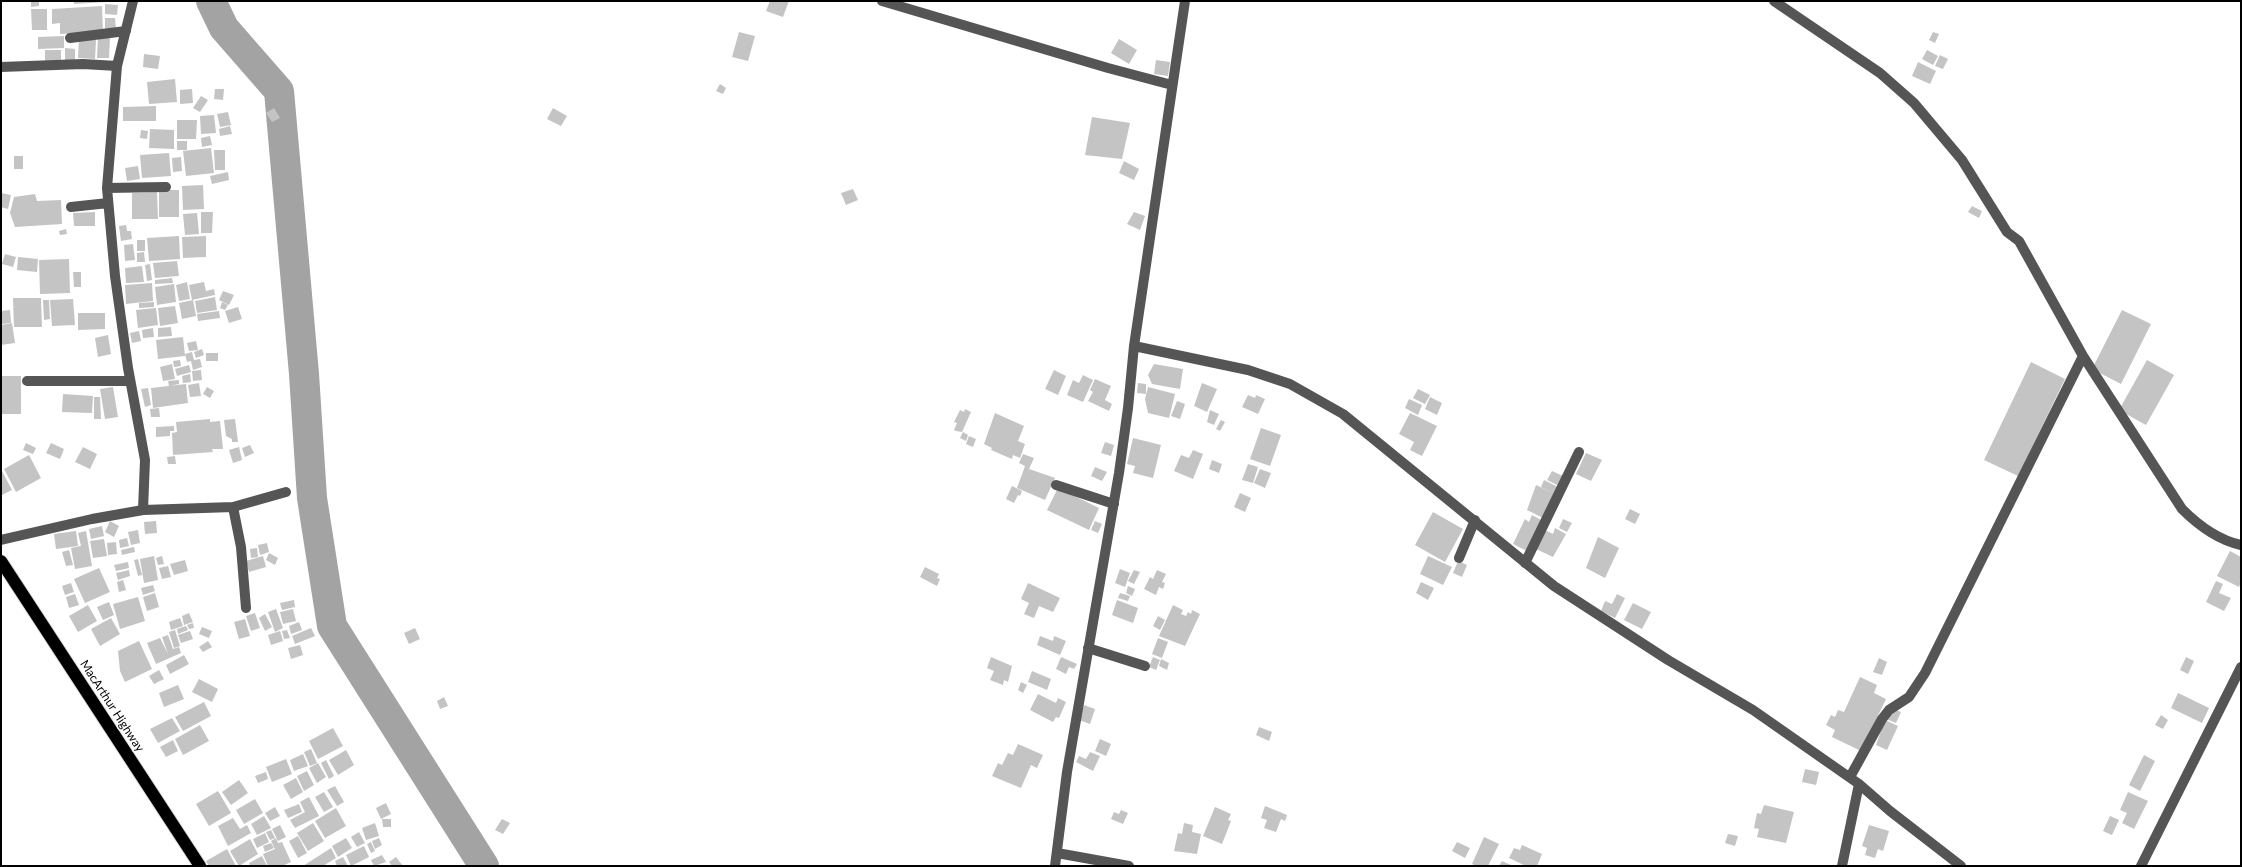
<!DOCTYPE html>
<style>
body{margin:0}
#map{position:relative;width:2242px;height:867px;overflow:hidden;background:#fff;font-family:Lato,sans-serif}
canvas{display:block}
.frame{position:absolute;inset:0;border:2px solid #000;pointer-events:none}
</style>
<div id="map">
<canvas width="2242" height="867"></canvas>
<div class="frame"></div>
</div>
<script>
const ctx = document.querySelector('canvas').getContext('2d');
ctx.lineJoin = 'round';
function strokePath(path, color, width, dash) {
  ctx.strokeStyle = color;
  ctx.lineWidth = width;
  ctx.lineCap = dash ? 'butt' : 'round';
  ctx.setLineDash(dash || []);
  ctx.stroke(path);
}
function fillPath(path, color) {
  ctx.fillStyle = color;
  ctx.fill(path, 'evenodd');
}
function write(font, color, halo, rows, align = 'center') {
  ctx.font = font + ' Lato,sans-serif';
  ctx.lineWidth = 3;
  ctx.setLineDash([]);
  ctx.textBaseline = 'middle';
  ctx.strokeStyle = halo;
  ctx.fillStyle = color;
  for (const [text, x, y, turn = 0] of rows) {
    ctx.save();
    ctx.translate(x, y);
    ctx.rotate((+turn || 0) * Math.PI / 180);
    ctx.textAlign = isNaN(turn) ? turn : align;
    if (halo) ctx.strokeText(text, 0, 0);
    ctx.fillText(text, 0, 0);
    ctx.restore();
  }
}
const river = new Path2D(`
 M211 1 224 28 279 91 304 374 312 498 332 626 484 866`);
const building = new Path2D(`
 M31 1H39V6L31 7Z
 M74 1H106V2L74 4Z
 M770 1H789L783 17 766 11Z
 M105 4 118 5 117 15 105 14Z
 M102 6 103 32 60 34V23L52 24V9Z
 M31 9H47V30H32Z
 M105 18H115L116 29H105Z
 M739 32 755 36 748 61 732 57Z
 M1933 32 1939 34 1935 43 1929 40Z
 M64 36V48L38 49V37Z
 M98 37H110L109 58H97Z
 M79 39 96 40 95 59 78 58Z
 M1119 39 1137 50 1129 64 1111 53Z
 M65 48 75 49V60H65Z
 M45 50H61V61L45 62Z
 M1927 50 1938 56 1933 65 1922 59Z
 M144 54 160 56 158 69 143 67Z
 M1940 55 1948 59 1943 69 1935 66Z
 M1156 60 1170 62 1168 76 1154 74Z
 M1918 62 1936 71 1930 84 1912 76Z
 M175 79 177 102 149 104 147 82Z
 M720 84 726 88 723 94 716 91Z
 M192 89 193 103 180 104V90Z
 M215 89H224L223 100 214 99Z
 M201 96 208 100 200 112 193 108Z
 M156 106V121H123V107Z
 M274 108 280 118 272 122 266 113Z
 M553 108 567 116 561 126 547 119Z
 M228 112 231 125 220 127 217 114Z
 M214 115 216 133 201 134 200 116Z
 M1092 117 1130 123 1122 159 1085 155Z
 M177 120H197L196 139H177Z
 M230 126 232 134 220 136 219 129Z
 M150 129 174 130V149L149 148Z
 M141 130 148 131 147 139 140 138Z
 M210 136 212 145 202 147 201 138Z
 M177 141H187V150H177Z
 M211 148 214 173 186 176 183 151Z
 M214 150H225V170H215Z
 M169 153 171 176 142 178 140 155Z
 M14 156H23V169H14Z
 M181 157 182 171 173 172 172 158Z
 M1124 161 1139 169 1134 180 1119 173Z
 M138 166 140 179 127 181 125 168Z
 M228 172 229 180 212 184 210 176Z
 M203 185 204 209 183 210 182 186Z
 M853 189 858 200 846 205 841 193Z
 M159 190H179V217H159Z
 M157 192 158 219H132V193Z
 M1 193 11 195 8 209 1 207Z
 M35 194 37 201 61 200 62 224 15 227 10 213 14 197Z
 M1972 206 1982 211 1979 218 1968 212Z
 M95 212V226H74L73 213Z
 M201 212H213L212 233H201Z
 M1134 212 1145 216 1140 230 1127 224Z
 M197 213 199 234 185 235 183 214Z
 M126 225 127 231H131L132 239 121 241 119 226Z
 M66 229 67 234 60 235 59 231Z
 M179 236 180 259 149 261 147 238Z
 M206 236V257L183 258 182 237Z
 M137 240H145V251H137Z
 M133 244 135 260 125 261 124 245Z
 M144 252 145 262H137V253Z
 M5 254 16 257 13 267 2 264Z
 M18 257 38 259 37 272 17 270Z
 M69 259 70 293 40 294 39 260Z
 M177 261 179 276 155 278 153 263Z
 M150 264 152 280 147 281 145 265Z
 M142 266 144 282 126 283 125 268Z
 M73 272H81V287H74Z
 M172 278 173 283 155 284V280Z
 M187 282 190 299 179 301 176 285Z
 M204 282 206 291 214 289 215 295 192 300 189 285Z
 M152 283 153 301 126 304 125 285Z
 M174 284 176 302 157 305 155 287Z
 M223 291 234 295 229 305 219 300Z
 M215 297 217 310 197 313 195 301Z
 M13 298H41L42 327H14Z
 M73 299 75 325 52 326 50 300Z
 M43 300H49L50 319 44 320Z
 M193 300 196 316 182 319 179 303Z
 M154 302V307L139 308V303Z
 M222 302 228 305 225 310 220 308Z
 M175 306 178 323 160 326 158 308Z
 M238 307 242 319 229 323 225 311Z
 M156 308 158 325 138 328 136 310Z
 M10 310 11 323 1 324V311Z
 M2122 310 2151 324 2121 384 2092 369Z
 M219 311 220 318 198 321 197 314Z
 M78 313H105V329L78 330Z
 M12 323 15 343 1 345V325Z
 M171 327 172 336 158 337V328Z
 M153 328 154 337 143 338 142 330Z
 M139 331 141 341 132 343 130 333Z
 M108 335 111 354 98 357 95 338Z
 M183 337 185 356 158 359 156 340Z
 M196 341 198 350 189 351 187 343Z
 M202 349 204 355 196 358 194 352Z
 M192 352 194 360 200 359 202 367 193 370 191 361 187 362 185 354Z
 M206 353H218V361H206Z
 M180 360 181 366 174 367 173 361Z
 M2147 360 2174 375 2146 425 2119 410Z
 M2031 362 2065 379 2018 476 1984 460Z
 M172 364 175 379 163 381 160 367Z
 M1154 364 1183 369 1180 389 1152 384 1148 375Z
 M189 365 191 372 177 376 175 369Z
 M201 370 202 380 193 381 192 371Z
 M1054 370 1066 376 1058 395 1045 389Z
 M190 374 191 382 183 383 182 376Z
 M1083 375 1093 380 1083 402 1067 395 1073 380 1079 383Z
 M1 376H21V414H1Z
 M1095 379 1111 386 1105 400 1112 404 1109 411 1088 401 1093 392 1090 390Z
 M179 380V384L169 386 168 381Z
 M199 383 201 396 190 397 188 385Z
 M1138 383 1146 384V394L1137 393Z
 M1202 383 1217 389 1207 412 1194 406Z
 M186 384 188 403 153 408 151 388Z
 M113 387 118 417 105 419 100 389Z
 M207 387 214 391 210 398 203 394Z
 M1148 387 1175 394 1169 418 1148 413 1145 399Z
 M148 388 151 405 145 407 141 389Z
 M1418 389 1430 395 1425 404 1413 398Z
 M63 394 93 396 92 413 62 412Z
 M1248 395 1255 398 1256 395 1265 399 1258 414 1242 407Z
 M94 397H100L101 419H94Z
 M1430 397 1442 403 1437 415 1425 409Z
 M1409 399 1422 405 1418 415 1405 408Z
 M1177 401 1185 404 1180 419 1171 416Z
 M159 408 160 417H151L150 409Z
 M965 409 971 412 962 432 956 431 954 430 957 423 954 422 960 410 964 412Z
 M1210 410 1219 414 1214 425 1207 422Z
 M995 413 1024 426 1018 441 1025 444 1020 458 1013 455 1012 459 991 450 992 448 984 444Z
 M1410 413 1437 426 1422 456 1410 450 1414 442 1399 434Z
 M210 419V422L220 421 223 449H212L213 452 173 455 172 433 177 432 176 422Z
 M235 419 238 442H232V439L226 436 224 420Z
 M1221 420 1225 422 1220 431 1216 429Z
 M174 426V431H170V436L156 437V427Z
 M1261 428 1281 435 1270 466 1250 459Z
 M963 432 968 435 966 441 960 438Z
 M969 436 976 439 973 447 966 444Z
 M1133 438 1161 445 1153 478 1133 473 1135 466 1127 464Z
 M1105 442 1114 445 1111 456 1101 453Z
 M26 443 36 448 33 454 23 450Z
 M51 443 64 449 60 459 46 453Z
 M250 445 254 453 245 457 242 448Z
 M83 447 97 454 90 469 75 462Z
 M239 447 242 460 233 463 229 450Z
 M1193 450 1203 454 1193 479 1174 471 1181 455 1189 458Z
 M1586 453 1602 460 1591 481 1576 474Z
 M1023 454 1034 458 1029 469 1055 478 1045 500 1017 488 1025 466 1019 463Z
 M29 455 41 478 16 492 4 469Z
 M175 456 176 464H168L167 457Z
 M1212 460 1222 464 1219 473 1209 469Z
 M1248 464 1258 467 1253 483 1242 480Z
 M1095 467 1107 472 1102 481 1091 476Z
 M1 469 12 490 2 495 1 493Z
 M1260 469 1271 473 1265 488 1254 483Z
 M1552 471 1563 476 1559 486 1547 480Z
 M1544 480 1558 487 1555 494 1541 487Z
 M1536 485 1555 494 1543 518 1527 510Z
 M1012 486 1022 491 1020 496 1018 495 1014 503 1006 499Z
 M1058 488 1099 508 1089 530 1047 510Z
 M1240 493 1251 498 1245 512 1234 507Z
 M1630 509 1640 514 1635 524 1625 519Z
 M1433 512 1463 529 1445 562 1415 545Z
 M1532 515 1541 520 1529 552 1513 544 1525 519 1529 522Z
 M1563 519 1572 523 1567 532 1559 528Z
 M110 521 119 526 114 537 105 532Z
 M156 521 157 533 145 534 144 522Z
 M1095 521 1102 524 1098 533 1091 530Z
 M102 526 104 536 91 539 89 529Z
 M1555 528 1566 534 1553 557 1534 548 1543 529 1553 534Z
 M138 530 140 543 131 545 128 532Z
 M76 531 78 546 56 549 54 534Z
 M86 531 92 566 75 569 71 548 81 546 78 533Z
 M1598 537 1619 548 1605 578 1586 568Z
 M127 538 129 546 120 548 119 540Z
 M104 539 107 556 93 558 90 541Z
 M116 542 117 554 108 555 107 543Z
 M267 543 269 552 260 555 258 545Z
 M134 547 135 552 122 555 121 550Z
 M257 548 258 557 251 558 250 549Z
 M69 550 73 565 66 566 62 552Z
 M2230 551 2241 557V582L2239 587 2217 576Z
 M269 553 278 558 275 565 266 560Z
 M154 556 158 580 144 583 140 559Z
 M162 556 164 564 158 565 156 558Z
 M263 556 266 567 249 572 246 561Z
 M1428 556 1452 567 1443 585 1420 574Z
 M138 559 142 575 138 576 134 560Z
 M185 560 188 571 174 575 170 564Z
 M1458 561 1467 565 1462 577 1453 573Z
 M128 562 129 568 116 571 114 565Z
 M168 566 171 577 162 579 159 568Z
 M925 567 939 574 937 578 940 579 937 586 920 577Z
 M99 568 110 592 85 603 74 579Z
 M1120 569 1130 573 1125 587 1115 583Z
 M129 570 130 576 118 580 116 573Z
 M1134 570 1140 572 1134 584 1128 581Z
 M1157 570 1166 574 1162 582 1165 583 1163 589 1159 587 1156 595 1144 589 1150 577 1153 579Z
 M123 580 126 590 119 592 117 582Z
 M2216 581 2223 584 2219 593 2231 598 2224 611 2206 602Z
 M1421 582 1434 588 1428 600 1416 593Z
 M71 583 74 592 65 595 62 586Z
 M1028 583 1060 598 1053 612 1039 606 1034 618 1024 614 1029 603 1021 599Z
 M153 585 155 591 143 595 141 588Z
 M1128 586 1135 589 1132 596 1126 593Z
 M155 593 159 607 147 611 143 597Z
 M1120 593 1130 596 1128 601 1118 598Z
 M75 594 79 605 69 608 66 597Z
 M1617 594 1625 598 1615 618 1601 611 1605 601 1612 604Z
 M138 597 145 621 120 629 113 604Z
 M294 600 295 607 282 610 280 603Z
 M1117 600 1138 608 1133 623 1112 615Z
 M109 602 114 615 103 620 97 607Z
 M1633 603 1651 612 1642 629 1624 620Z
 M88 605 97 621 78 632 69 616Z
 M1173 605 1183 610 1181 614 1186 616 1188 612 1191 614 1192 610 1200 614 1185 646 1159 636Z
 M276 609 283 628 275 632 268 612Z
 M293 609 296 621 283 624 280 612Z
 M189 613 193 622 184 625 182 616Z
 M255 613 260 628 251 631 246 616Z
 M265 614 272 627 265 631 259 618Z
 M1158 616 1165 620 1160 630 1153 626Z
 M111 618 120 634 100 646 91 629Z
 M180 618 183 626 171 630 169 622Z
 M245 619 250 636 239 639 234 622Z
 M299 622 302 630 291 634 289 626Z
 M193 623 194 628 189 629 187 625Z
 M186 626 188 630 178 634 177 629Z
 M202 627 212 631 209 638 199 634Z
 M311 628 315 636 295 644 292 636Z
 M415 628 420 639 409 644 404 633Z
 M175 630 180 646 174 648 169 632Z
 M287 630 290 638 284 639 282 631Z
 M190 631 193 639 181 643 178 635Z
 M280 631 283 641 271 645 268 635Z
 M168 635 173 649 179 647 181 653 156 664 147 643 160 638 168 654 162 637Z
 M1040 636 1053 641 1054 636 1066 641 1060 655 1037 645Z
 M1158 638 1168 642 1162 658 1152 654Z
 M139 641 152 669 125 682 120 671 118 651Z
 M208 641 212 647 203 652 199 647Z
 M300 645 303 655 291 659 288 648Z
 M184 655 189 664 170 674 166 665Z
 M991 657 1012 666 1008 682 1004 680 1003 685 990 680 994 671 987 668Z
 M1061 657 1077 664 1074 669 1069 667 1066 674 1056 669Z
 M1153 657 1160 660 1156 670 1149 667Z
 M2186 657 2194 661 2188 674 2180 670Z
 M1879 658 1887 662 1882 675 1873 672Z
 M1161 659 1169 663 1167 670 1159 666Z
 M159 670 164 679 154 684 149 676Z
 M1032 671 1051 679 1047 690 1028 682Z
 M1860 677 1877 685 1874 693 1886 699 1861 751 1832 737 1835 730 1826 725 1831 715 1835 717 1838 710 1844 712Z
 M199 679 218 689 212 702 192 692Z
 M1021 682 1027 685 1023 693 1018 690Z
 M178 685 184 699 164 707 159 693Z
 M2178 693 2209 708 2202 723 2171 708Z
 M1038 694 1056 703 1058 698 1066 702 1059 718 1056 717 1053 722 1030 710Z
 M444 697 448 706 440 709 437 701Z
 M204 702 211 716 183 731 175 717Z
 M1084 705 1095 709 1090 724 1079 720Z
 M1894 709 1901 712 1896 723 1886 719Z
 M2161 715 2168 720 2163 729 2155 725Z
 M172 718 180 731 158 743 150 729Z
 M1885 720 1898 726 1887 750 1876 745Z
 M200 725 209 741 183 755 175 739Z
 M1259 727 1272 732 1269 741 1256 735Z
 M333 728 343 746 318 759 309 741Z
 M1100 739 1111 744 1106 756 1095 751Z
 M173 740 178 751 166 757 160 747Z
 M1018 744 1043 755 1037 768 1031 765 1021 788 992 776 998 763 1002 765 1008 753 1013 755Z
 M311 749 317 763 310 766 304 752Z
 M346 750 354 765 338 775 329 760Z
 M1090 752 1100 756 1093 771 1076 762 1079 756 1086 759Z
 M303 754 308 766 294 771 290 760Z
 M2144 755 2155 761 2140 791 2129 785Z
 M286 759 292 774 272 782 266 767Z
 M326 760 334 776 329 779 321 763Z
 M318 763 326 777 317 783 309 768Z
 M1805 769 1819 772 1816 785 1802 782Z
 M307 771 314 785 304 791 297 776Z
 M266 772 268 779 258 783 255 776Z
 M296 778 303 792 291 799 283 785Z
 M239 780 248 793 231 805 222 792Z
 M335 786 344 802 337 806 327 790Z
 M218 791 231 813 209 826 196 804Z
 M324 792 333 807 324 812 315 797Z
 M2128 792 2148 801 2134 829 2122 823 2127 813 2120 810Z
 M309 797 319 816 295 828 290 820 305 812 300 802Z
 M255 799 263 813 244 824 236 810Z
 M386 803 391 814 381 819 376 808Z
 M299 804 302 812 288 818 284 810Z
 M1764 805 1794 812 1786 843 1757 837 1759 829 1754 828 1757 813 1761 814Z
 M1265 806 1287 815 1285 821 1281 819 1276 832 1264 828 1267 820 1261 818Z
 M275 807 280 816 270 821 265 813Z
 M1215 807 1231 814 1228 820 1231 821 1222 844 1203 836Z
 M336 808 346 826 325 838 315 821Z
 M1121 810 1128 813 1123 824 1111 819 1114 812 1119 814Z
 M264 816 271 828 257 835 251 824Z
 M2110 816 2119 820 2112 835 2103 831Z
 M233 818 240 829 247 825 251 833 228 846 218 826Z
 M382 819H391V827H383Z
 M502 819 510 823 503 834 495 830Z
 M313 823 324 841 308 851 297 833Z
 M375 823 379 836 366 840 362 828Z
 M1184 823 1193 825 1192 832 1201 834 1197 854 1174 851 1178 833 1182 834Z
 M280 825 286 837 278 841 272 829Z
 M1869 825 1889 831 1883 851 1878 849 1875 858 1865 855 1867 848 1862 846Z
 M271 830 275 838 270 840 266 832Z
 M359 832 365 843 357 847 351 837Z
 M265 833 269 842 257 848 253 839Z
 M1728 834 1738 836 1735 846 1725 843Z
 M298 836 307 853 298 858 289 841Z
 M1484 837 1499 844 1488 866H1476L1472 864Z
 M276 838 278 843 282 842 291 862 282 866H268L263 854 275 849 271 841Z
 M346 838 352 848 338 857 332 846Z
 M379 838 382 845 375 849 372 841Z
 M250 839 258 854 239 866 230 851Z
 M371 842 375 851 371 853 367 844Z
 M1457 842 1470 848 1465 858 1452 851Z
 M271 843 274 848 265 852 263 846Z
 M1522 845 1542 854 1537 866H1526L1509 858 1514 848 1520 850Z
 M364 846 369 857 351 866 346 855Z
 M331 848 336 858 323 866H303Z
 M227 849 236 866H209L206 861Z
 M382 855 386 862 374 866 371 860Z
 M262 856 267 866H250L249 863Z
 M343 857 348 866H337L335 861Z
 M396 857 403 866H392L389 862Z
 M1502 861 1511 865 1510 866H1499Z`);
const minor = new Path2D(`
 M882 1 1108 68 1172 85
 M1774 1 1880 73 1914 103 1962 160 2007 232 2019 241 2083 356 2182 509C2198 525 2218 540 2241 545
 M70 38 126 31
 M1 67 83 64 117 66
 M107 188 166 187
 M71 207 108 203
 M1134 346 1248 370 1290 384 1343 414 1554 586 1668 660 1753 710 1859 784 1890 811 1961 866
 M27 381H130
 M1056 485 1114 504
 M233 507 241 547 246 608
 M143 510 233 507 286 492
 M1 540 92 519 143 510 145 460 128 368 115 276 107 188 117 66 133 1
 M1459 558 1475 520
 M1525 563 1579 452
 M1088 648 1145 666
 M1850 777 1882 719 1889 710 1909 697 1925 673 2083 356
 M1057 853 1129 866
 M1055 866 1067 772 1119 473 1128 408 1134 346 1185 1
 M1842 866 1859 784
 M2141 866 2241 667`);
const highway = new Path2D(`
 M1 561 200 866`);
const streetNames = [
 ["MacArthur Highway",112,706,57]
];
strokePath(river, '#a3a3a3', 30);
fillPath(building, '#c4c4c4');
strokePath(highway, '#dbdbdb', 14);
strokePath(minor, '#555', 10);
strokePath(highway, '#000', 12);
write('12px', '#000', '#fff', streetNames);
</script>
